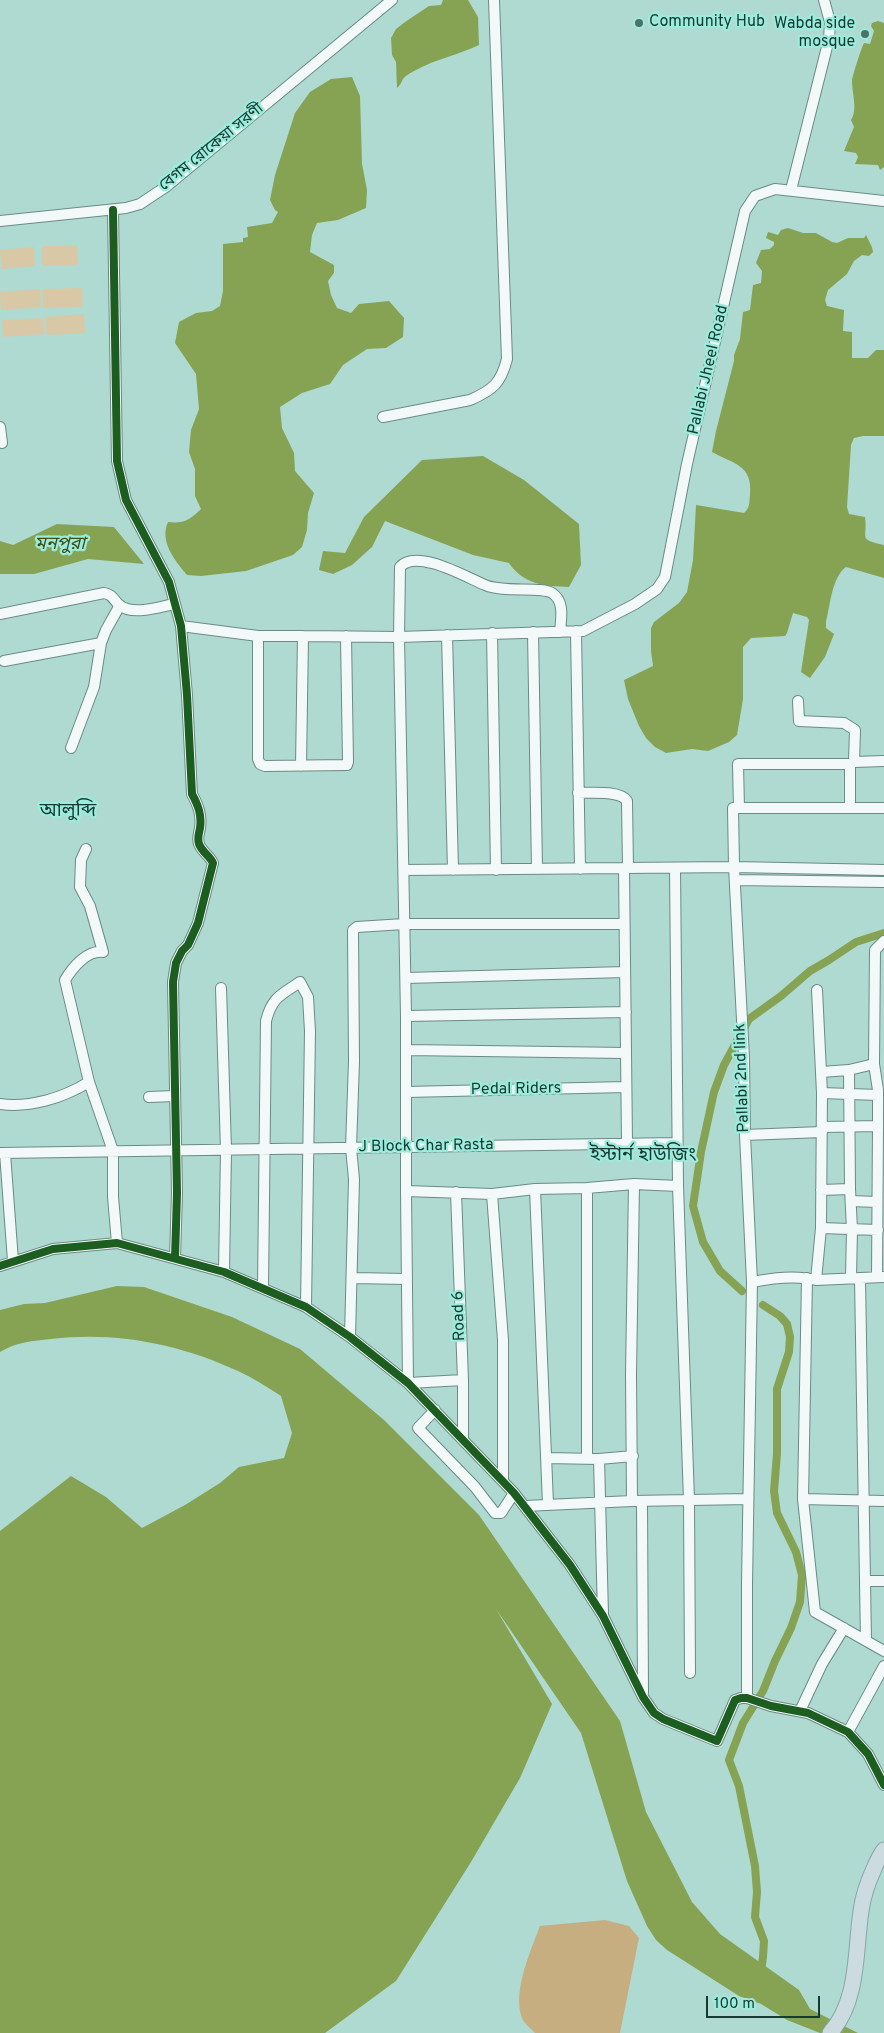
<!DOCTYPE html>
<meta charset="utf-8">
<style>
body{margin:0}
#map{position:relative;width:884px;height:2033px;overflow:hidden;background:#aedad1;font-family:Overpass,sans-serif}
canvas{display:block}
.scale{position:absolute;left:706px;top:1996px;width:114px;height:22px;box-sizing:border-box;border:2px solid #173933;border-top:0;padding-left:6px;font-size:15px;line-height:18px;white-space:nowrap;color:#173933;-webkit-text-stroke:4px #9cecdc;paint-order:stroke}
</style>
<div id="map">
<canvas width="884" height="2033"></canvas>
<div class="scale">100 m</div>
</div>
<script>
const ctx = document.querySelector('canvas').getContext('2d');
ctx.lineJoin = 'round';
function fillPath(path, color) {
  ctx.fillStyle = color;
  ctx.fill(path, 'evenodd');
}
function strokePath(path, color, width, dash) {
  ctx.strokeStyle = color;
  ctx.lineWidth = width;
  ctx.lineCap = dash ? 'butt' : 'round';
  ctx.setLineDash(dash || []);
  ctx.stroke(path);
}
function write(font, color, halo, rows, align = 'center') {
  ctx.font = font + ' Overpass,"Noto Sans Bengali",sans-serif';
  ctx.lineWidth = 4.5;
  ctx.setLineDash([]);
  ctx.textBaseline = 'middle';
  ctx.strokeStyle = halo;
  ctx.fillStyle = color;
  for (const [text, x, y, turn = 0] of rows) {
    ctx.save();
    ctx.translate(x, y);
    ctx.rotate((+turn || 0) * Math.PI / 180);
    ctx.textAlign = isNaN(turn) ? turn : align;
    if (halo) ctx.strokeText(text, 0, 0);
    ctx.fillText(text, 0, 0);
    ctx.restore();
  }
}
const green = new Path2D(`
 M77 245 78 265 42 266V246Z
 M34 247 35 266 2 269 0 250Z
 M82 288 83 307 43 308 42 289Z
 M40 289 41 307 1 310 0 292Z
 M84 314 85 333 46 335 45 317Z
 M43 318 44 334 3 337 2 320Z`);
const forest = new Path2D(`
 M605 1920 629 1926 639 1938 620 2033H535C532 2029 524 2024 522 2018 512 1992 531 1950 540 1926Z`);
const water = new Path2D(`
 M443 0H468L478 17 479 45C458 55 436 59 416 70 412 72 406 75 403 79 401 83 401 84 397 88L396 62 392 55 391 38 396 29 405 22 429 6 441 5Z
 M878 21 884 23V167L880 170 878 165 855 164 858 157 856 153 844 151 854 127 851 120C858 109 852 94 852 81 852 77 862 46 864 43L870 44 874 31 871 26 872 23Z
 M352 77 360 96 362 164 367 190 366 208 338 220 317 223 312 235 310 252 334 265V273L328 281 331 295 337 308 351 313 359 304 389 301 404 318 403 337 386 348 367 349 343 365 330 384 302 393 280 407 282 428 294 453 295 471 314 493 308 513 307 530 302 547 293 555 246 571 201 576 187 575C175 561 159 541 168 522 183 524 190 520 201 509L195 496V469L189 452 191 430 199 409 196 374 175 343 179 322 196 313 212 311 220 306 223 291V244L243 242V238L248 237 247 227 272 223 278 212 275 210 270 200 275 175 295 113 310 92 331 79Z
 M788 228 803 233H816L832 242 837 243 848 238H864L866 235 872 247 873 252 869 256 862 255 854 261 847 274 828 290 825 300 827 306 844 310 843 331 852 332V358H868L876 350H884V436H863L854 438 851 445 847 507 849 514 865 517C868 539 857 539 884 545V578L846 567C832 577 830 606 826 622V628L834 634 825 657 810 678 801 672 809 620 807 617 793 613 787 633 785 636 751 638 743 647V699L737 735 729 742 708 751 692 749 666 753 655 747 646 738 639 726 628 699 624 680 653 666 651 651V628L654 622 679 603 687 592 693 560 696 505 744 513C750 508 749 503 750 495 753 464 733 464 712 452L716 431 734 361V355L740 339 743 312 750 310 753 285 761 283 762 271 756 263 761 250 770 249 774 245V242L766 238 768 232 778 235 781 230Z
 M483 456 524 480 579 524 581 565 569 587C545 586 524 585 509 563L473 555 385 521 372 547 352 565 333 574 319 570 323 551 345 553 364 517 422 460Z
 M57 524 114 527 144 564 88 559 34 574H0V541L13 545Z
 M117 1286 144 1287 232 1317 300 1349 384 1420 479 1515 620 1721 646 1812 692 1902 720 1934 799 1990 810 2009 858 2033H820L787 2020 761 2004 739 1996 667 1950 656 1940 647 1926 627 1881 581 1733 496 1609 552 1704 520 1778 471 1862 396 1981 325 2033H0V1531L71 1476 106 1497 142 1528 185 1505 220 1483 239 1467 284 1458 292 1433 281 1396C267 1387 253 1378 238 1371 180 1344 115 1331 51 1339 33 1341 16 1342 0 1352V1310L24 1304 45 1303Z`);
const canal = new Path2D(`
 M742 1291 720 1271 703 1242 693 1206 701 1152 714 1092 724 1065 749 1019 781 996 810 971 829 960 856 942 884 933
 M761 1971 763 1957 764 1941 755 1917 757 1892 755 1866 739 1786 729 1760 743 1723 763 1691 775 1661 791 1628 800 1602 802 1575 796 1552 777 1513 774 1491 777 1454V1389L789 1352 790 1337 787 1324 780 1316 763 1305`);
const minor = new Path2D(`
 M791 190 829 39 830 22 824 0
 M113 210 117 461 126 500 169 582 181 626 187 695 192 794C198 805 202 815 200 828 199 834 197 838 199 844 202 852 210 856 213 863L198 923 188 945 182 951 176 963 173 982 177 1193 175 1258
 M0 221 126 208 140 204 167 186 392 0
 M383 417 470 400C493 390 501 383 507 359L494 0
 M0 427 2 443
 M0 614 104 593C113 595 113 599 119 605 133 616 159 607 174 604
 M181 626 258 636H303L399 637 583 631 635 604 657 589 665 577 687 464 745 211 755 196 775 189 884 201
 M576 631 580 869
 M533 632 537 869
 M492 633 496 870
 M447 635 453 870
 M258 636V759L260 764 265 766 347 765 348 762 346 636
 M4 661 101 643
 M798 701 799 721 844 723 855 730 854 762 884 761
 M71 748 94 687 101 643 106 630 120 605
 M301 766 303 636
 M578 793C591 793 620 790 627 801L628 868
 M739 808 738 764H850
 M850 808V764L854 762
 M86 849 81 860 80 887 90 906 103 952C87 950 73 967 65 980L89 1082 113 1151V1197L117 1243
 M675 868 678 1186 689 1500 690 1673
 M624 869 627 1143
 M404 870 734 867 884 870
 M735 880 884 882
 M406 978 625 972
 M221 988 226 1150 224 1272
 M817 990 822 1093
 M406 1016 626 1012
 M407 1050 626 1053
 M849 1070 850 1189
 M821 1072 849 1070 874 1064
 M406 1092 626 1087
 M149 1097 175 1096
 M0 1104C30 1108 63 1098 89 1082
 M822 1127 878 1126
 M745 1135 822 1132
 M0 1153 677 1143
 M5 1153 13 1261
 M535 1189 548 1504
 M821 1190 850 1189 852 1229 851 1278
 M406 1191 492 1194 535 1189 587 1188 634 1184 678 1186
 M456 1192 463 1380V1439
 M492 1194 503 1340V1481
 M851 1201 877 1202
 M821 1228 878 1230
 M0 1266 53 1249 117 1243 224 1272 306 1307 350 1337 408 1383 514 1493 570 1565 603 1616 643 1697 654 1713 663 1719 717 1741 735 1700 741 1698H747L771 1706 808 1713 848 1732 868 1754 884 1785
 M877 1277 878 1126V1090L874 1064 875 950 884 941
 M353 1278 407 1279
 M807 1278 803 1499 815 1612 884 1651
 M860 1278 865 1581H884
 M816 1280 821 1228 822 1093 878 1095
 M752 1282C773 1278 795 1275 816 1280L883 1277
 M263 1288 266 1021C272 997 281 995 300 982L308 997 310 1031 306 1307
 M350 1337 354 1179 351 1148 354 1061 353 930 357 927 404 924H624
 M408 1383 406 1191V1016L399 637 400 567C416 548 466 577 485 585 503 593 542 586 552 593 565 601 561 619 560 632
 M408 1383 463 1380
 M435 1410 418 1428 475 1487 495 1513H501L514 1493
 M546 1458 599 1459 633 1456
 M587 1458V1188
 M599 1459 603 1615
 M803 1499 884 1501
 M632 1501 631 1374 634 1184
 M642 1502 643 1693
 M525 1506 632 1501 748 1499
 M865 1581 866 1641
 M747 1698V1584L752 1282 745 1135 744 1058 734 867 733 808H884
 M800 1711 822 1664 844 1628
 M848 1732 884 1666`);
const highway = new Path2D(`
 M830 2033C859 2001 855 1951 861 1911 863 1897 867 1884 873 1871 876 1864 879 1856 884 1850`);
const cycleway = new Path2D(`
 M113 210 117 461 126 500 169 582 181 626 187 695 192 794C198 805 202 815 200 828 199 834 197 838 199 844 202 852 210 856 213 863L198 923 188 945 182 951 176 963 173 982 177 1193 175 1258
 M0 1266 53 1249 117 1243 224 1272 306 1307 350 1337 408 1383 514 1493 570 1565 603 1616 643 1697 654 1713 663 1719 717 1741 735 1700 741 1698H747L771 1706 808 1713 848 1732 868 1754 884 1785`);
const markers = [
 [639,23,5,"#4c716a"],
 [865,34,5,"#4c716a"]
];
const poiNames = [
 ["Community Hub",649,23],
 ["Wabda side",855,25,"right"],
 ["mosque",855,43,"right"]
];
const streetNames = [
 ["বেগম রোকেয়া সরণী",212,148,-39],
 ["Pallabi Jheel Road",709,370,-77],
 ["Pallabi 2nd link",743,1078,-92],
 ["Pedal Riders",516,1090,-1],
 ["J Block Char Rasta",426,1147,-1],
 ["Road 6",460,1316,-92]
];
const waterNames = [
 ["মনপুরা",60,545]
];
const quarterNames = [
 ["আলুব্দি",68,812],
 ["ইস্টার্ন হাউজিং",643,1156]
];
fillPath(green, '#d9c8a6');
fillPath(forest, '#c6ae81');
fillPath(water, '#86a354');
strokePath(canal, '#86a354', 8);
strokePath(minor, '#6b8b85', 12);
strokePath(highway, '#86a6a8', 17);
strokePath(minor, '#f3f9f8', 10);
strokePath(highway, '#ccdbdf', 15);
strokePath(cycleway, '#1b5e20', 8);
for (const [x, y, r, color] of markers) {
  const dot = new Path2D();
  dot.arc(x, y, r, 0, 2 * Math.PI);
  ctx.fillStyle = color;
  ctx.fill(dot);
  strokePath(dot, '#9cecdc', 2);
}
write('16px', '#173933', '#9cecdc', poiNames, 'left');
write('16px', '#173933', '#9cecdc', streetNames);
write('italic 18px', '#3f4b15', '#9cecdc', waterNames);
write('19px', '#173933', '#9cecdc', quarterNames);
</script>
